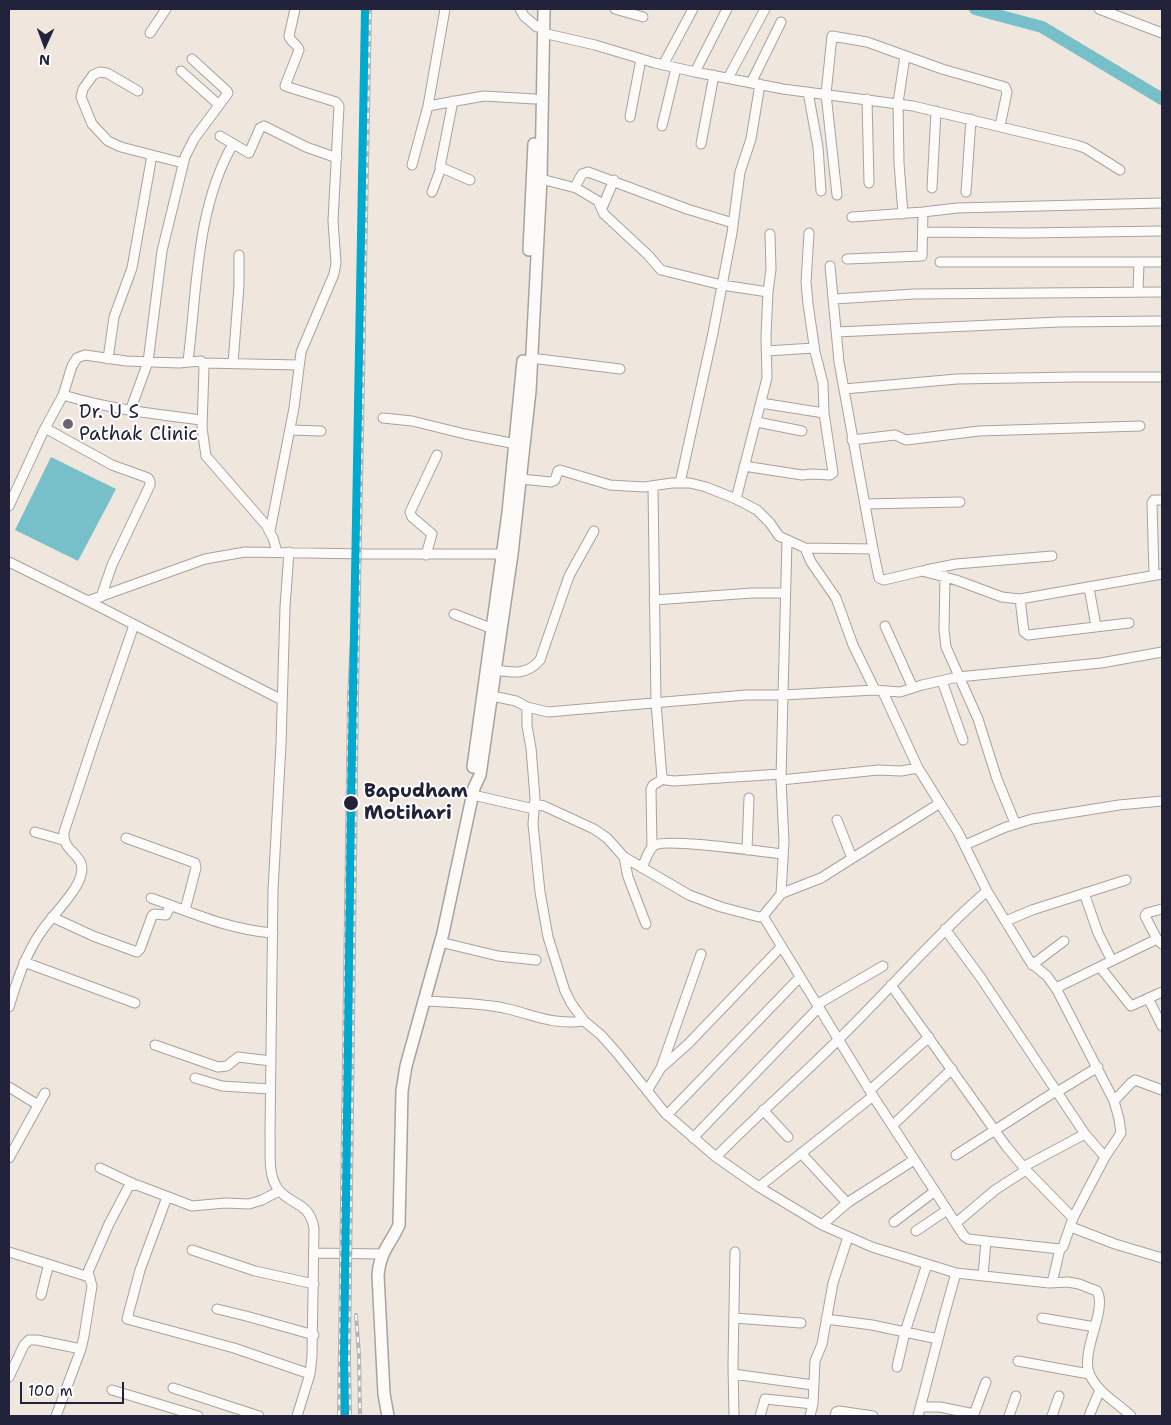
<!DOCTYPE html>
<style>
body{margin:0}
#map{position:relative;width:1171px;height:1425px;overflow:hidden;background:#efe7dd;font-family:"Shantell Sans",sans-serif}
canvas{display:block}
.frame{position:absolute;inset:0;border:10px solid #22223b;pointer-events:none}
.north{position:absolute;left:20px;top:20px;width:50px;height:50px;-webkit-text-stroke:4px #fff;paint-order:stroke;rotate:182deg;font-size:14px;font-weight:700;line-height:20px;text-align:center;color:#22223b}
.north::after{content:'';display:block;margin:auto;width:18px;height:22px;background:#22223b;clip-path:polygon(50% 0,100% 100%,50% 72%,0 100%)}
.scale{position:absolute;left:20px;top:1382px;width:104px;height:22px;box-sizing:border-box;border:2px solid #22223b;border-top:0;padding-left:6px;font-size:15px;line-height:18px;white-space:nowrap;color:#22223b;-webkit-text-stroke:4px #fff;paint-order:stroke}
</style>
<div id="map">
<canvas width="1171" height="1425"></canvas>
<div class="frame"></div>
<div class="north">N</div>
<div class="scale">100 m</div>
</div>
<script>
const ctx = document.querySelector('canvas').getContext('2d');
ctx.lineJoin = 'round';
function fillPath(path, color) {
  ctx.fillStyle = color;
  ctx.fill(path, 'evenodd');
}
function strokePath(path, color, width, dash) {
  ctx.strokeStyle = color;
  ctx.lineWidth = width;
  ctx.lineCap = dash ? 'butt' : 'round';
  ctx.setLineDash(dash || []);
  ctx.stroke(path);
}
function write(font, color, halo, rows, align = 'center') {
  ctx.font = font + ' "Shantell Sans",sans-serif';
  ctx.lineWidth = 4;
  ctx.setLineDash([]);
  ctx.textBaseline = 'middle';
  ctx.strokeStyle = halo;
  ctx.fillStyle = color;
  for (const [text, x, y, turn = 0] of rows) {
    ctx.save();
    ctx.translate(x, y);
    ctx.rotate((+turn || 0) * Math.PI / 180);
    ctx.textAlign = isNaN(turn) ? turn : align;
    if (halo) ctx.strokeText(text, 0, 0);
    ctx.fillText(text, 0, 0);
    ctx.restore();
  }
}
const water = new Path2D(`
 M51 457 116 489 78 561 15 530Z`);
const river = new Path2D(`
 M975 9 1042 27 1162 99`);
const minor = new Path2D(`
 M520 9 524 16 537 27
 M615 9 643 17
 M1099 9 1162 33
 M150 33 166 9
 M543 33 595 45 655 63 695 72 783 89 913 106 1076 145 1085 148 1120 170
 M663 65 693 9
 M181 71 219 105
 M695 72 727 9
 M728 78 765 9
 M751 83 781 22
 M138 91 107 73 100 72 93 75 83 89 81 97 92 124 108 141 121 147 183 163
 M808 92 818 147 821 191
 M867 99 869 183
 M453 101 440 167 470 180
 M428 106 484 96 535 99
 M630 117 641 59
 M662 126 676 68
 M220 136 249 153 260 128 264 126 306 147 337 158
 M701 144 714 75
 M412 165 428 106 445 9
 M541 179 576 188 598 201 604 214 648 255 661 270 722 285 768 292
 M575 187 582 174 588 172 687 209 733 223
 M932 188 936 111
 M432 192 441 168
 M966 192 971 119
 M837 195 826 94 832 36 867 42 942 69 1005 87 1007 92 1000 126
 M602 208 614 180
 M903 214 899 163 898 103 905 56
 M852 217 923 212 957 208 1162 203
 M924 232 1026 233 1162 231
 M847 259 922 256 923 212
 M940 262H1162
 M830 266 839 362 873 549 879 578 884 580 922 571 956 580 1002 597 1020 599 1162 574
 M1138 292 1139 262
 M834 299 914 294 1162 292
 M836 332 1059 322 1162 321
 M766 351 814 348
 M531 358 620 369
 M108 359 114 317 132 268 152 155
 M188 361C197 290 196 208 233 144
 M203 363 298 365
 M233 363 239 286V255
 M844 389 957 379 1075 377H1162
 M63 395C109 409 155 414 202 420
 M761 403 824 413
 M130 411 148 362 162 251 185 157 194 139 228 93 227 91 192 59
 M383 418 412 421 465 434 516 444
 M757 422 802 431
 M45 428 112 465 148 478 150 481V485L112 565 101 597
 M290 430 321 431
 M852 440 895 435 906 440 979 431 1140 426
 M744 466 802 475 812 474 830 475 833 473 824 413 823 383 815 352 808 304 806 282 809 233
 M521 479 551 482 555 480 558 471 560 470 610 485 644 487 672 483H690L706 487 736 499 757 510 770 523 779 536 805 548 873 549
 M680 483 713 333 732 233 740 172 751 139 760 84
 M653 487 656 703 662 778 666 780 674 781 781 774
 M736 499 767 378 766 336 768 292 771 269 770 234
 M865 504 960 502
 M9 506 43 432 63 395 72 366 77 358 85 355 126 361 179 363 201 361 204 367 202 428 206 456 266 525 273 538 277 552
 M270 531 294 408 301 352 334 274 336 263 333 221 339 106 336 102 285 86 299 50C298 44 290 42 289 36L295 9
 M787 540 783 695 875 690 900 692 922 685 958 677 1101 663 1162 652
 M805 548 811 562 836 598 853 645 875 690
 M289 552 285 607 281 744 273 890 270 1134C271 1151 267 1174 278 1189 291 1206 309 1201 314 1228L312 1356 310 1374 297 1416
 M426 555 432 534 412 517 410 512 437 455
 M9 562 88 601 205 559 245 552 366 554H507
 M926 570 956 564 1052 556
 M1154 575 1152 503 1154 500H1162
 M945 576 944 630 946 647 978 719 997 779 1015 823
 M1089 588 1096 626
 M1020 599 1024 632 1028 635 1129 623
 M654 600 752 593H785
 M88 601 282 700
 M454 614 493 629
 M885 626 913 688
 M496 670C514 673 527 675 540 660L569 576 594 531
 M942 681 963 740
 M883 692 918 768 958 832 987 891 1031 963 1047 976 1057 990 1114 1101 1119 1119 1121 1133 1105 1157 1073 1218 1063 1247 1060 1249 986 1241
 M492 696 516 701 527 707V726L531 748 535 798 533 824 540 892 548 937 565 991 571 1003 584 1021 601 1035 617 1053 665 1113 716 1157 759 1187 822 1225 872 1247 956 1273 1049 1283 1068 1282 1079 1284 1097 1291C1108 1310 1079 1353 1090 1375 1098 1393 1118 1403 1131 1416
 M527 707 548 712 746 695H783L781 780 784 841 781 894
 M781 780 878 770 901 771 918 768
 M473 795 534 809
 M534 804 544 806 594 829 607 838 624 857 689 895 721 907 759 917 763 916 781 894 785 892 821 878 940 803
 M837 820 852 858
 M35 832 63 840
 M126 838 195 863 196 868 185 910
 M965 845 1006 827 1032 819 1119 805 1162 801
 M652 847 651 789 653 785 663 779
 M747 850 749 798
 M624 857 628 877 646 924
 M642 868C645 861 649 848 655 845 668 838 763 852 783 854
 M1084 893 1098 933 1112 961
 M151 898C190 912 230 930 273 933
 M1162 909 1147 913 1145 916 1157 939 1162 944
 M763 916 873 1096 964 1236 968 1239 986 1241 983 1276
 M52 917 93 936 137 952 140 949 152 916 154 914 166 915 171 905
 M1006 921 1032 910 1126 880
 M945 929 981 978 1085 1134 1105 1157
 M440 942 498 956 536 960
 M24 962 135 1003
 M1032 965 1064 941
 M1100 967 1131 1006 1162 992
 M891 985 1006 1146 1026 1170 1073 1218
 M1056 988 1157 939
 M1148 998 1162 1026
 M423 1001C451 1002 478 1003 504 1008 535 1015 550 1025 584 1021
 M818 1004 883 966
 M9 1007C17 981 25 955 41 932 51 917 77 892 81 875 87 854 61 852 64 832L93 744 134 625
 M155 1045 218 1067 227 1066 238 1057 271 1061
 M661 1068 688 1044 781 947
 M195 1078 222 1086 270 1089
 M9 1087 38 1105
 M870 1090 929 1037
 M647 1091 661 1068 701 954
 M1057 1092 1098 1067
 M1114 1101 1131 1083 1135 1080 1162 1090
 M763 1110 788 1137
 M667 1115 800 977
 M893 1125 952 1069
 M693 1138 819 1007
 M801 1153 847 1203
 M956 1155 1056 1091
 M716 1157C756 1116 799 1079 839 1039 889 990 934 937 987 891
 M9 1158 45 1093
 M1023 1167 1085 1134
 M100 1168 134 1184
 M759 1187 873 1096
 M167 1197 140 1270 127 1319 234 1348 310 1374
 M894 1222 935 1191
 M956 1223 995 1190 1026 1170
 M822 1225 847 1203 914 1160
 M1071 1227 1115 1244 1162 1258
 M916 1231 947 1210
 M192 1250 255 1271 314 1284
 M9 1252 48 1264V1267L41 1295
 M314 1253 382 1254
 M48 1264 89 1277
 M1052 1283 1060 1249
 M217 1309 246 1316 314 1335
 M734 1318 801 1323
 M1042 1318 1095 1327
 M826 1319 872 1325 938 1339
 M1018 1361 1089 1374
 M897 1367 905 1332 927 1264
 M733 1374 813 1385
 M9 1377 24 1345 29 1340H37L81 1349
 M173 1388 259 1416
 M112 1390 198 1416
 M921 1407H940L974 1414 986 1382
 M56 1416 81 1349 84 1336 92 1286 88 1272 109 1224 129 1186 137 1185 192 1206 225 1203 249 1204 262 1200 279 1191
 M734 1416 733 1365 735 1252
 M760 1416 765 1399 813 1404
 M810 1416 813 1404 815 1361 822 1344 833 1283 848 1237
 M835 1416 836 1412 839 1411 873 1416
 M918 1416 944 1316 956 1273
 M1009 1416 1016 1396
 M1052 1416 1059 1396
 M1089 1416 1100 1390`);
const major = new Path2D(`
 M529 250 534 144
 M473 767 508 513 523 361
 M388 1416 384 1394 378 1275C380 1251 390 1245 399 1225L402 1091 406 1066 443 933 474 788 480 775 512 554 530 391 541 179 544 9`);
const rail = new Path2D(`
 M356 1315 359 1355 360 1416
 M339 1416 349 696 352 641
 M350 1416 349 1356 357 695 370 9`);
const rail1 = new Path2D(`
 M345 1416 344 1357 351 803 365 9`);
const markers = [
 [68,424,6,"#6a6774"],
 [351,803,8,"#22223b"]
];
const poiNames = [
 ["Dr. U S",79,413],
 ["Pathak Clinic",79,435]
];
const stopNames = [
 ["Bapudham",364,792],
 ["Motihari",364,814]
];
fillPath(water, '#77c0c9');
strokePath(river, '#77c0c9', 12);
strokePath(minor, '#a7a2a0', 11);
strokePath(major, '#a7a2a0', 14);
strokePath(minor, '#fdfbfa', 9);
strokePath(major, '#fdfbfa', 11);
strokePath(rail, '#b4b3b5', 4);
strokePath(rail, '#fff', 2, [5.5]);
strokePath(rail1, '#00a9ce', 8);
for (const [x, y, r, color] of markers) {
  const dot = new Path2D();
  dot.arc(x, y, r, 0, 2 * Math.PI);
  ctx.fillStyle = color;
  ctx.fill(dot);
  strokePath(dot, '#fff', 2);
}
write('19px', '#22223b', '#fff', poiNames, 'left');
write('bold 19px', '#22223b', '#fff', stopNames, 'left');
</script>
